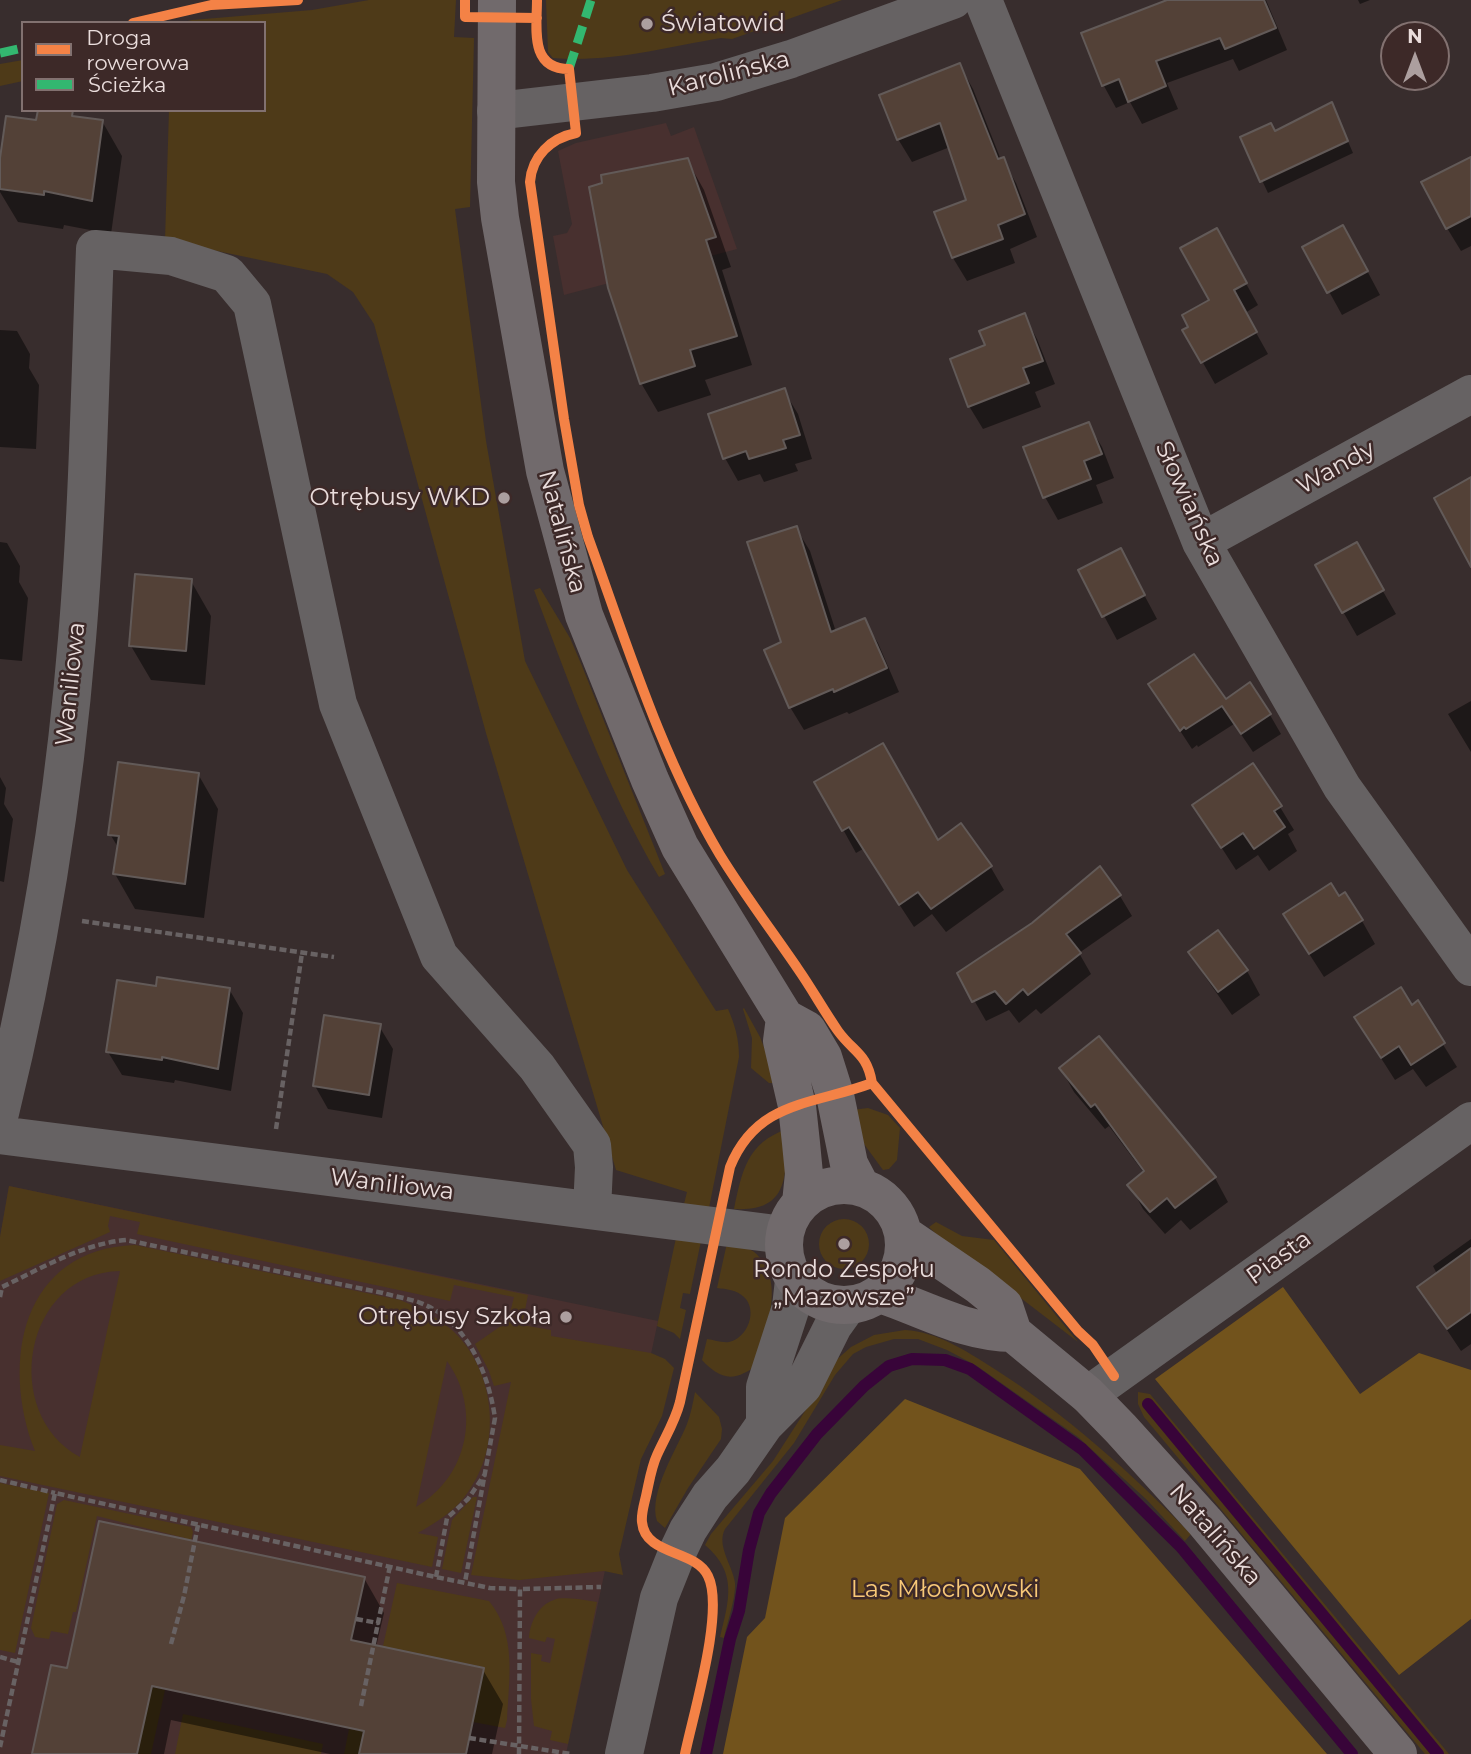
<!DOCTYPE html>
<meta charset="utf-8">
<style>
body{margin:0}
#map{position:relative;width:1471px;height:1754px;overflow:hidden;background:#382d2d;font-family:Montserrat,sans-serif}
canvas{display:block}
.legend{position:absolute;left:21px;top:21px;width:245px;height:91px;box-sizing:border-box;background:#3d2928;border:2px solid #827170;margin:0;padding:9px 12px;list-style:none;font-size:21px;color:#eadddc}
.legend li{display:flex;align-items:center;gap:14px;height:35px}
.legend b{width:35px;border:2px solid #827170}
.north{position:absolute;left:1380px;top:21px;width:70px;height:70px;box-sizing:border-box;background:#3d2928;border:2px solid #827170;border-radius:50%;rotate:0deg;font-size:19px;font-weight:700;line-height:28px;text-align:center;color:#eadddc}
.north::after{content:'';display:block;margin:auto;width:24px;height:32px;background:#ac9f9f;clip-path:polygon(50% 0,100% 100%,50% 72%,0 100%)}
</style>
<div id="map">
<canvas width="1471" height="1754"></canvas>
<ul class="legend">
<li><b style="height:9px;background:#f48246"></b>Droga rowerowa</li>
<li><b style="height:9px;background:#33b770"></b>Ścieżka</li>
</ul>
<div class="north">N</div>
</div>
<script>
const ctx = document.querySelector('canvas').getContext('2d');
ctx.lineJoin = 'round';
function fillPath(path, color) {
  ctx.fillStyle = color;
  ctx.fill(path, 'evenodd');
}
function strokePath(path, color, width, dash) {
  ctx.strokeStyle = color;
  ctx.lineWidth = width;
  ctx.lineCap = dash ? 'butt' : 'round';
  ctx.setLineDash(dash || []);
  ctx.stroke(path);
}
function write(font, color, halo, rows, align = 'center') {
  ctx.font = font + ' Montserrat,sans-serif';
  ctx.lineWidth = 5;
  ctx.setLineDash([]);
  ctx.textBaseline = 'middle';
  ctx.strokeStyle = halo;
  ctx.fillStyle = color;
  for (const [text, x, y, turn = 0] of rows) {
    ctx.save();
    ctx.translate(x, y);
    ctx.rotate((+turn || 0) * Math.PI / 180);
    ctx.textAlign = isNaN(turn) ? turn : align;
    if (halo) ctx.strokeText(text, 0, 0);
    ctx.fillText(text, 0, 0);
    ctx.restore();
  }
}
const built = new Path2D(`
 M666 123 671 136 694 127 695 130 737 249 564 295 553 236 567 233 572 224 558 151 576 143Z
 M9 1186 658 1321 566 1754H0V1238Z`);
const green = new Path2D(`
 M369 0H456L454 37 474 38 470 207 455 209 486 441 525 661 627 870 716 1011 728 1009C735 1025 739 1039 739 1057L709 1208 684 1204 687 1192 616 1170 486 733 374 324 353 292 327 274 165 240 169 110H264V23H179L192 20 312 10Z
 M546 0H842L732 39 721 38C667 47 609 63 553 58L548 52Z
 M23 60V81L0 86V64Z
 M540 588 570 638 582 666 665 874 659 877C606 787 571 688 534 590Z
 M744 1008 760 1037 778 1083H769L751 1068 752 1038 743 1009Z
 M868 1108 888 1115 900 1128 897 1160 889 1169 883 1170 864 1144 852 1110Z
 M787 1129C785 1173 792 1212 734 1209 742 1171 747 1143 787 1129Z
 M9 1186 528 1295 522 1325 551 1330V1336L651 1353 665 1359 674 1368 662 1416 641 1459 619 1554 623 1575 604 1571 519 1580 471 1575 511 1382 494 1386 489 1371 475 1344 508 1321 514 1297 454 1285 450 1301 137 1234 140 1222 110 1216 108 1226 110 1232 0 1281V1237Z
 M819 1244a25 25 0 1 1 50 0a25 25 0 1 1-50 0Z
 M936 1222 962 1236 994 1240 1078 1342 1022 1299 961 1259 929 1227Z
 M676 1238 701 1241 690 1294 683 1293 680 1308 686 1310 680 1339 674 1333 657 1326Z
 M727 1243C739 1245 752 1247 760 1258 779 1281 771 1311 764 1337 761 1345 759 1355 756 1363 754 1368 749 1371 744 1373 727 1382 714 1373 702 1360L707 1339C714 1340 722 1343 729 1342 748 1338 758 1310 744 1297 737 1290 726 1289 717 1288Z
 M135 1245 400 1300C423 1309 442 1319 459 1337 496 1378 501 1447 468 1492 456 1510 437 1522 418 1533L438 1537 432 1567 0 1476V1445L35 1451C0 1361 22 1249 135 1245ZM120 1271 80 1456V1457C0 1414 23 1273 120 1271ZM447 1361C482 1410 468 1477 416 1507Z
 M905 1330C938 1332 966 1351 993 1368 1067 1415 1130 1472 1191 1534L1185 1541 1147 1500 1078 1437 977 1366 947 1350 918 1339H894L866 1347 853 1354 835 1375 794 1443 725 1529C716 1546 733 1566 735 1583 736 1598 727 1623 724 1638L720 1637C729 1600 738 1573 705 1545L711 1534 773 1461 807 1408 834 1362 851 1347 874 1335Z
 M695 1392 719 1417 722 1429 721 1439 688 1488 665 1528 657 1521C648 1493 677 1449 687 1424 691 1413 693 1403 695 1392Z
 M1138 1392 1150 1394 1449 1754H1425L1144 1417 1138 1404Z
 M0 1483 49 1493 15 1653 0 1650Z
 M473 1497H477L461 1573 442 1569 452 1520Z
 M64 1500 191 1527 193 1532 179 1594 163 1650 185 1538 97 1516 76 1612H73L68 1634 51 1631 49 1639 35 1637 31 1628 57 1504Z
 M397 1583 489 1601C517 1635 509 1678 507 1720L505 1728 473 1722 483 1667 383 1646Z
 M578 1599 597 1602 568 1744 550 1740 552 1731 534 1726 531 1699V1653L542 1655 541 1661 550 1663 555 1639 547 1637 545 1642 529 1638C530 1623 538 1605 554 1600 560 1597 570 1599 578 1599Z
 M152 1687 165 1690 151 1754H137Z
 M183 1714 323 1744 321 1754H175Z
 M349 1729 363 1731 359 1754H344Z`);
const forest = new Path2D(`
 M1283 1287 1360 1394 1419 1353 1471 1370V1619L1399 1675 1155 1379Z
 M905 1399 1080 1469 1327 1754H723L747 1637 765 1618 785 1518Z`);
const shadow = new Path2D(`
 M1172 0H1266L1287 50 1239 71 1233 59 1167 83 1178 109 1142 124 1130 102 1116 108 1104 86 1083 34Z
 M1358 0H1370L1360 4Z
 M960 66 973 89 1001 160H1003L1016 183 1037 237 1010 249 1015 263 967 281 953 258 936 213 968 201 950 147 912 162 898 139Z
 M1337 116 1353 153 1268 193 1242 138 1275 133Z
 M102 121 122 156 111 234 64 225 63 229 18 222 0 192V171L37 122Z
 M687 160 704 190 731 267 722 270 752 365 705 380 711 395 658 412 641 383 604 184Z
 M1471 174V246L1461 251 1447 228Z
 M1216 230 1258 305 1245 313 1268 354 1215 384 1185 331 1191 327 1211 301Z
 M1305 248 1356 250 1380 295 1342 315Z
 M1024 315 1037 339 1055 384 1035 392 1041 407 983 429 969 406 987 346Z
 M0 330 17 331 30 354 29 368 39 385 36 449 0 447Z
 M784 391 798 414 812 459 795 464 798 471 764 482 760 474 738 481 725 458Z
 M1088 424 1102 447 1114 478 1096 485 1103 503 1058 520 1045 497Z
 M796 528 810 551 836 632 864 620 878 643 899 692 849 714 847 712 804 730 790 707 783 643Z
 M0 542 7 543 20 566 19 582 28 598 22 661 0 659Z
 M1356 544 1396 614 1357 636 1317 566Z
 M1080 571 1133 574 1157 619 1117 640Z
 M191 581 211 616 205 685 151 680 131 646Z
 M1471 701V752L1448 714Z
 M1225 702 1270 715 1281 734 1253 752 1234 724 1198 747 1197 745 1192 749 1162 703Z
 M198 774 218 809 204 918 135 909 115 874 119 849 110 834Z
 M0 777 6 788 4 804 13 819 4 882 0 881Z
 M817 782 990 866 1004 890 946 932 932 914 914 927 863 849 856 853Z
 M1194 805 1280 807 1294 830 1288 834 1297 851 1269 871 1258 855 1236 870Z
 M1120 896 1132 916 1079 953 1091 974 1041 1014 1036 1009 1019 1023 1009 1010 986 1021 959 974Z
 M1362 921 1375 944 1324 977 1299 938Z
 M1218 933 1247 971 1260 995 1232 1015 1204 975 1191 952Z
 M157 988 229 989 243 1013 231 1091 175 1080 174 1083 122 1075 108 1052Z
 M1417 1003 1457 1067 1426 1087 1413 1069 1395 1080 1370 1041Z
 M379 1026 393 1049 382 1118 328 1109 315 1086Z
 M1099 1038 1215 1178 1228 1202 1190 1230 1181 1220 1165 1234 1143 1209 1130 1185 1144 1173 1109 1126 1105 1129 1074 1092 1061 1069Z
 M1471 1239V1344L1461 1351 1419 1288 1437 1274 1433 1266Z
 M364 1578 384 1613 376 1647 483 1670 503 1704 492 1754H330L171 1720 164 1754H34L69 1670Z`);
const stream = new Path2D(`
 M1148 1404 1438 1754
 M706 1754 730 1639 739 1611 749 1550 759 1513 771 1493 817 1434 864 1386 889 1366 912 1359 945 1360 970 1369 1082 1449 1181 1547 1352 1754`);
const building = new Path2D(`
 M1167 0H1264L1276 28 1225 49 1220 38 1156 61 1166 86 1128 102 1119 79 1102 86 1081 33Z
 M960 63 998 159 1004 157 1025 214 998 225 1003 239 952 258 934 212 966 200 940 123 897 140 879 95Z
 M1332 102 1348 141 1260 182 1240 137 1271 123 1275 131Z
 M38 110H73L72 116 103 120 92 201 44 191V195L0 189V158L6 116 36 120Z
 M1471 157V216L1446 229 1421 182Z
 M688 158 716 237 706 240 737 336 690 350 695 366 640 384 608 288 589 187 602 183 601 175Z
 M1343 225 1368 271 1327 293 1302 247Z
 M1217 228 1247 283 1234 290 1257 332 1201 363 1182 330 1188 327 1182 315 1209 300 1180 248Z
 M1025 313 1043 361 1023 368 1029 383 968 407 950 359 985 345 979 331Z
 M785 388 800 435 783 440 786 448 749 459 746 451 723 459 708 414Z
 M1089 422 1102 454 1084 461 1091 479 1043 498 1023 447Z
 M1471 477V567L1434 498Z
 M797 526 831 632 865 618 887 668 834 692 833 689 789 708 764 650 781 642 747 542Z
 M1357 542 1384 590 1342 613 1315 565Z
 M1121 548 1145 595 1102 617 1078 570Z
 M135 574 192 579 186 651 129 646Z
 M1194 654 1226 699 1250 682 1271 714 1241 734 1222 706 1186 729 1184 727 1180 731 1148 684Z
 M883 743 938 840 961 823 992 866 931 909 918 892 899 905 849 827 842 831 814 782Z
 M118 762 199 773 185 884 113 874 119 836 108 835Z
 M1253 763 1282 806 1274 811 1285 827 1254 849 1243 833 1221 848 1192 805Z
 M1100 866 1121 895 1066 934 1081 953 1028 995 1023 989 1006 1004 995 991 972 1002 957 973 1032 923Z
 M1331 883 1339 896 1345 892 1363 920 1309 954 1283 914Z
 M1218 930 1248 970 1218 992 1188 952Z
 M157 977 230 988 218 1069 162 1057V1060L106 1052 117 980 156 986Z
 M1401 987 1412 1005 1418 1000 1445 1043 1411 1065 1399 1046 1381 1058 1354 1017Z
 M324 1015 381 1024 369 1095 313 1086Z
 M1099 1036 1216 1177 1175 1208 1167 1198 1150 1212 1127 1185 1144 1171 1095 1104 1091 1107 1059 1068Z
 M1471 1248V1312L1447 1329 1417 1287Z
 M99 1521 365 1577 351 1640 484 1668 466 1754H359L364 1731 152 1686 137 1754H32L51 1665 67 1668Z`);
const path = new Path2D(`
 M82 921 334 957
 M276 1129 302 953
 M0 1297 2 1287C42 1268 82 1244 126 1240L383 1293C393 1296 405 1298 415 1301 465 1317 488 1370 495 1418L465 1582
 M0 1480 55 1493
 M436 1577 447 1518 468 1499 485 1474
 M356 1619 378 1623 390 1566
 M171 1644 184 1596 198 1525
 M0 1657 18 1662
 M361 1706 378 1623
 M469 1738 571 1754
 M0 1747 55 1493 436 1577 490 1588 520 1589
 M519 1754 520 1589 601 1587`);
const minor = new Path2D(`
 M983 0 1201 542 1342 787 1471 967
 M496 111 652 93 716 82 791 59 953 0
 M1201 542 1471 394
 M0 1113C38 958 64 799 77 639 88 509 90 379 95 249L171 256 227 274 252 304 338 704 439 956 537 1067 592 1145 594 1167 592 1210
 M0 1135 784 1235
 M1088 1395 1471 1121
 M765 1424V1387L791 1307 794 1280
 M624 1754 659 1598 677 1553 688 1530 710 1496 733 1470 765 1424 803 1386 833 1326 848 1305`);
const major = new Path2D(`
 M497 0 496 182 500 218 545 471 584 615 650 780 680 847 785 1018 807 1030 823 1057 835 1095 849 1164 861 1187
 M785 1018 782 1041 797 1106 801 1143 804 1174 801 1203
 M784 1245a60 60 0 1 1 120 0a60 60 0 1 1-120 0Z
 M903 1234 978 1285 1004 1306 1013 1333 1088 1395 1121 1429 1205 1522 1398 1754
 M880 1294C925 1309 965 1333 1013 1333`);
const quiet = new Path2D(`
 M0 53 23 48
 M569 69 591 0`);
const cycleway = new Path2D(`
 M465 0V17L537 18
 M537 0C537 28 529 69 569 69L576 133C551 138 532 156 530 182L564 419 579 505 588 537C627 644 661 756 720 855 744 894 772 931 798 969 812 989 824 1011 838 1031 854 1053 867 1053 872 1083L1078 1331 1093 1345 1114 1376
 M133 23 211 5 298 0
 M685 1754C693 1715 725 1610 708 1576 695 1549 645 1556 642 1522 641 1514 644 1505 646 1496 649 1483 651 1468 657 1455 665 1437 675 1422 680 1402L730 1167C757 1100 814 1105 872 1083`);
const markers = [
 [647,24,7,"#ac9f9f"],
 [504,498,7,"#ac9f9f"],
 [844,1244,7,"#ac9f9f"],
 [566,1317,7,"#ac9f9f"]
];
const poiNames = [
 ["Światowid",661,24,"left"],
 ["Otrębusy WKD",490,498],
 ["Rondo Zespołu",844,1270,"center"],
 ["„Mazowsze”",844,1298,"center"],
 ["Otrębusy Szkoła",552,1317]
];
const streetNames = [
 ["Karolińska",729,74,-14],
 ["Wandy",1336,468,-29],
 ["Słowiańska",1189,504,66],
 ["Natalińska",562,532,75],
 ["Waniliowa",71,684,-84],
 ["Waniliowa",392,1185,7],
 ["Piasta",1279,1258,-36],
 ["Natalińska",1215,1535,49]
];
const parkNames = [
 ["Las Młochowski",945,1590]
];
fillPath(built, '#48302f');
fillPath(green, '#4e3a18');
fillPath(forest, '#72531c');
fillPath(shadow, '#0007');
strokePath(stream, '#380439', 12);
fillPath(building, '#534137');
strokePath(building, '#625a58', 2);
strokePath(path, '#686263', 4.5, [7, 3.5]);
strokePath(minor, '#666263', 38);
strokePath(major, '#716a6c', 38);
strokePath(quiet, '#33b770', 9, [18, 9]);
strokePath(cycleway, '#f48246', 10);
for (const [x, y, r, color] of markers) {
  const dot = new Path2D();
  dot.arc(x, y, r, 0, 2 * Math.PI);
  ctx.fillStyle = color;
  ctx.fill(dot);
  strokePath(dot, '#3d2928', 2.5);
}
write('24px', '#eadddc', '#3d2928', poiNames, 'right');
write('24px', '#eadddc', '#3d2928', streetNames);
write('24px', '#f9c978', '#3d2928', parkNames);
</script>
